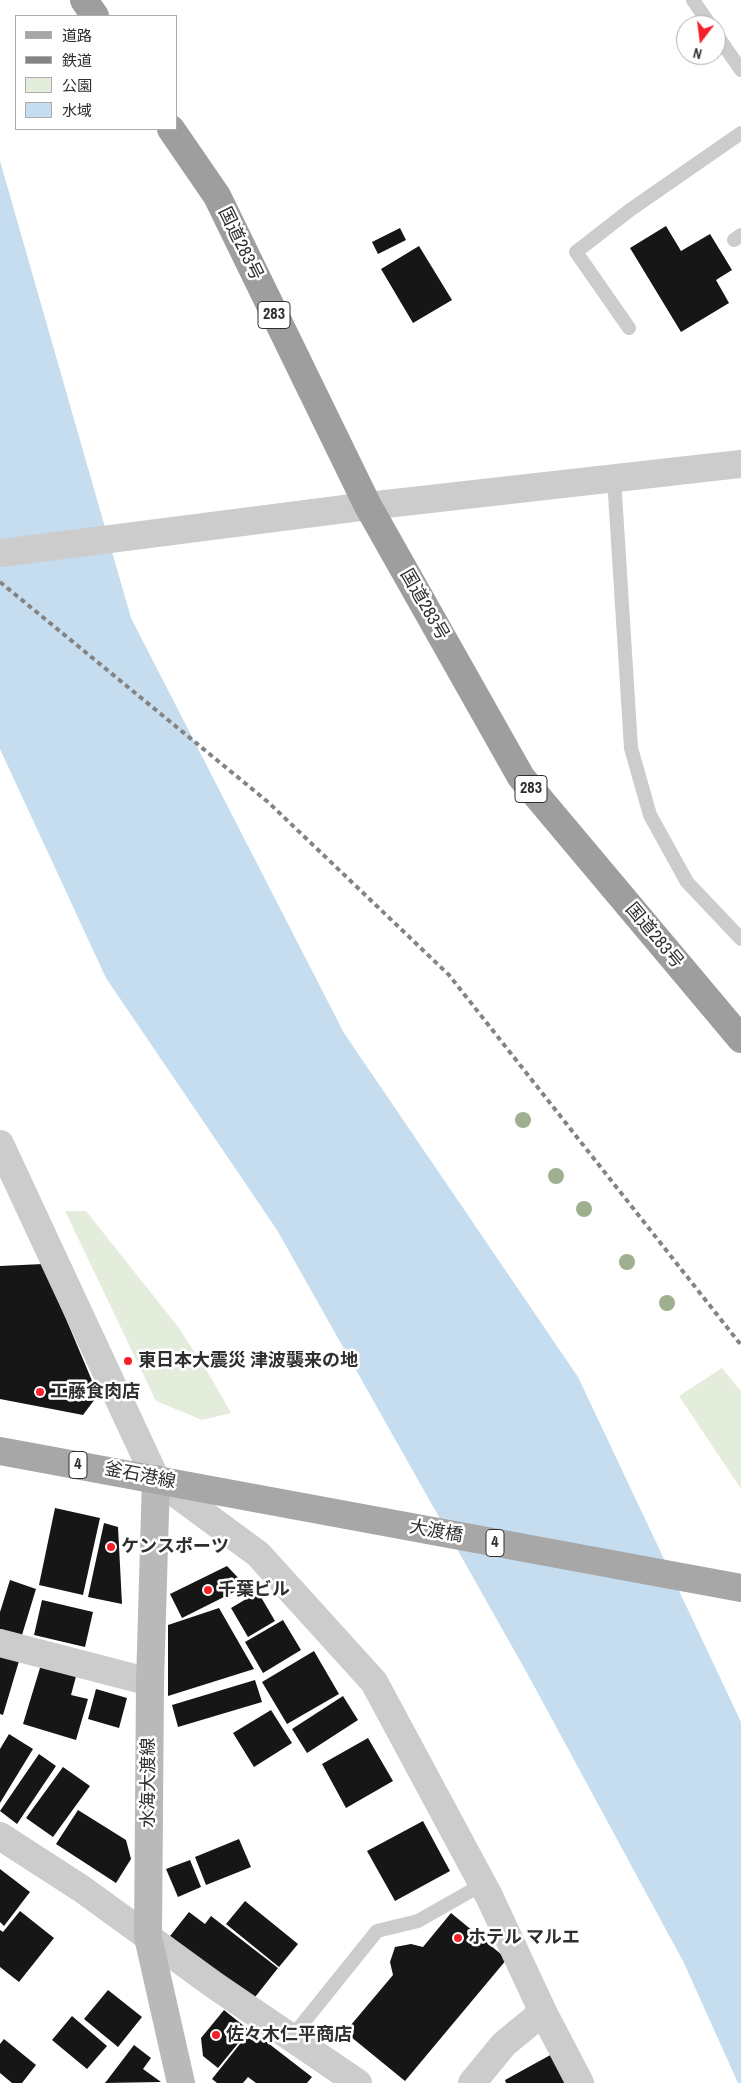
<!DOCTYPE html>
<meta charset="utf-8">
<style>
body{margin:0}
#map{position:relative;width:741px;height:2083px;overflow:hidden;background:#fff;font-family:"Archivo Narrow","Noto Sans JP",sans-serif}
canvas{display:block}
.legend{position:absolute;left:15px;top:15px;width:162px;height:115px;box-sizing:border-box;background:#fff;border:1px solid #acacac;margin:0;padding:6px 9px;list-style:none;font-size:15px;color:#2f2f2f}
.legend li{display:flex;align-items:center;gap:10px;height:25px}
.legend b{width:25px;border:1px solid #acacac}
.north{position:absolute;left:676px;top:15px;width:50px;height:50px;box-sizing:border-box;background:#fff;border:1px solid #acacac;border-radius:50%;rotate:195deg;font-size:14px;font-weight:700;line-height:20px;text-align:center;color:#2f2f2f}
.north::after{content:'';display:block;margin:auto;width:18px;height:22px;background:#f62029;clip-path:polygon(50% 0,100% 100%,50% 72%,0 100%)}
</style>
<div id="map">
<canvas width="741" height="2083"></canvas>
<ul class="legend">
<li><b style="height:6px;background:#a7a7a7"></b>道路</li>
<li><b style="height:6px;background:#848484"></b>鉄道</li>
<li><b style="height:14px;background:#e4eddb"></b>公園</li>
<li><b style="height:14px;background:#c5ddef"></b>水域</li>
</ul>
<div class="north">N</div>
</div>
<script>
const ctx = document.querySelector('canvas').getContext('2d');
ctx.lineJoin = 'round';
function fillPath(path, color) {
  ctx.fillStyle = color;
  ctx.fill(path, 'evenodd');
}
function strokePath(path, color, width, dash) {
  ctx.strokeStyle = color;
  ctx.lineWidth = width;
  ctx.lineCap = dash ? 'butt' : 'round';
  ctx.setLineDash(dash || []);
  ctx.stroke(path);
}
function write(font, color, halo, rows, align = 'center') {
  ctx.font = font + ' "Archivo Narrow","Noto Sans JP",sans-serif';
  ctx.lineWidth = 5;
  ctx.setLineDash([]);
  ctx.textBaseline = 'middle';
  ctx.strokeStyle = halo;
  ctx.fillStyle = color;
  for (const [text, x, y, turn = 0] of rows) {
    ctx.save();
    ctx.translate(x, y);
    ctx.rotate((+turn || 0) * Math.PI / 180);
    ctx.textAlign = isNaN(turn) ? turn : align;
    if (halo) ctx.strokeText(text, 0, 0);
    ctx.fillText(text, 0, 0);
    ctx.restore();
  }
}
const green = new Path2D(`
 M65 1211H86L179 1328 213 1381 231 1413 202 1420 156 1401Z
 M722 1368 741 1391V1489L679 1396Z`);
const water = new Path2D(`
 M0 161 131 618 344 1033 578 1377 741 1722V2083H738L684 1963 527 1673 277 1230 106 978 0 749Z`);
const building = new Path2D(`
 M666 226 681 251 710 234 732 270 716 280 729 303 681 332 630 248Z
 M400 228 406 240 378 254 372 242Z
 M419 246 452 300 413 323 381 269Z
 M43 1264 98 1395 83 1415 0 1399V1266Z
 M55 1508 100 1518 83 1595 39 1585Z
 M104 1523 118 1527 122 1604 88 1597Z
 M227 1566 246 1586 182 1618 170 1594Z
 M10 1580 36 1589 22 1635 0 1629V1612Z
 M258 1592 275 1621 248 1637 231 1608Z
 M42 1600 93 1612 85 1647 34 1635Z
 M219 1608 254 1669 168 1696V1625Z
 M283 1620 301 1650 263 1673 245 1642Z
 M314 1651 339 1694 287 1724 262 1682Z
 M0 1656 19 1661 3 1715 0 1714Z
 M43 1658 78 1669 71 1695 88 1699 76 1740 23 1724Z
 M255 1680 262 1702 178 1727 172 1705Z
 M96 1689 127 1698 119 1728 88 1719Z
 M343 1696 358 1720 307 1753 292 1729Z
 M271 1710 292 1743 254 1767 233 1733Z
 M9 1734 33 1749 0 1803V1749Z
 M368 1738 393 1781 346 1808 322 1764Z
 M39 1754 56 1766 17 1824 0 1811Z
 M63 1767 90 1786 53 1837 26 1818Z
 M78 1810 126 1840 131 1859 116 1883 56 1844Z
 M423 1821 450 1871 395 1901 367 1851Z
 M239 1839 251 1867 206 1885 195 1857Z
 M190 1860 201 1887 178 1897 166 1869Z
 M0 1869 30 1892 4 1926 0 1922Z
 M245 1901 298 1944 279 1967 226 1924Z
 M20 1911 54 1938 19 1982 0 1967V1930L3 1932Z
 M189 1912 205 1924 211 1916 278 1968 252 2001 170 1936Z
 M451 1913 507 1959 405 2081 345 2032 393 1975 390 1962 395 1947 411 1944 423 1947Z
 M108 1990 142 2017 118 2047 84 2019Z
 M224 2010 249 2030 218 2068 203 2056 201 2038Z
 M72 2016 107 2046 87 2069 52 2040Z
 M251 2030 312 2077 307 2083H256L248 2077 243 2083H217L212 2079Z
 M4 2039 36 2065 22 2083H12L0 2073V2044Z
 M134 2045 151 2058 143 2069 161 2082 105 2083Z
 M554 2053 570 2083H506L505 2080Z`);
const service = new Path2D(`
 M693 0 710 25
 M716 34 741 70
 M734 240 741 235
 M629 328 576 252 630 210 741 133
 M614 478 631 748 650 815 687 882 741 939
 M291 2038 377 1931 418 1921 483 1884`);
const minor = new Path2D(`
 M0 553 368 506 741 464
 M0 1144 156 1479 258 1554 374 1682 489 1896 543 2012 580 2083
 M0 1643 150 1682
 M472 2083 504 2044 543 2012`);
const tertiary = new Path2D(`
 M0 1836 82 1889 214 1985 358 2083`);
const secondary = new Path2D(`
 M156 1479 150 1682 148 1937 181 2083`);
const primary = new Path2D(`
 M0 1451 741 1588`);
const trunk = new Path2D(`
 M84 0 95 16
 M171 129 217 196 368 506 521 777 741 1039`);
const rail = new Path2D(`
 M0 582 268 802 449 975 741 1345`);
const trees = [
 [523,1120],
 [556,1176],
 [584,1209],
 [627,1262],
 [667,1303]
];
const markers = [
 [128,1361,5,"#f62029"],
 [40,1392,5,"#f62029"],
 [111,1547,5,"#f62029"],
 [208,1590,5,"#f62029"],
 [458,1938,5,"#f62029"],
 [216,2035,5,"#f62029"]
];
const shields = [
 [274,315,32],
 [531,789,32],
 [78,1465,18],
 [495,1543,18]
];
const shieldNames = [
 ["283",274,315],
 ["283",531,789],
 ["4",78,1465],
 ["4",495,1543]
];
const streetNames = [
 ["国道283号",240,244,64],
 ["国道283号",424,605,60],
 ["国道283号",654,936,50],
 ["釜石港線",140,1476,11],
 ["大渡橋",436,1532,10],
 ["水海大渡線",149,1783,-90]
];
const poiNames = [
 ["東日本大震災 津波襲来の地",138,1361],
 ["工藤食肉店",50,1392],
 ["ケンスポーツ",121,1547],
 ["千葉ビル",218,1590],
 ["ホテル マルエ",468,1938],
 ["佐々木仁平商店",226,2035]
];
fillPath(green, '#e4eddb');
fillPath(water, '#c5ddef');
fillPath(building, '#161616');
strokePath(service, '#ccc', 14);
strokePath(minor, '#ccc', 28);
strokePath(tertiary, '#ccc', 28);
strokePath(secondary, '#b9b9b9', 28);
strokePath(primary, '#a7a7a7', 28);
strokePath(trunk, '#9e9e9e', 28);
strokePath(rail, '#848484', 4, [5, 4]);
ctx.fillStyle = '#9fb091';
for (const [x, y] of trees) {
  ctx.beginPath();
  ctx.arc(x, y, 8, 0, 2 * Math.PI);
  ctx.fill();
}
for (const [x, y, r, color] of markers) {
  const dot = new Path2D();
  dot.arc(x, y, r, 0, 2 * Math.PI);
  ctx.fillStyle = color;
  ctx.fill(dot);
  strokePath(dot, '#fff', 2);
}
for (const [x, y, w] of shields) {
  const box = new Path2D();
  box.roundRect(x - w / 2, y - 13.5, w, 27, 4);
  ctx.fillStyle = '#fff';
  ctx.fill(box);
  strokePath(box, '#2f2f2f', 1);
}
write('bold 16px', '#2f2f2f', null, shieldNames);
write('18px', '#2f2f2f', '#fff', streetNames);
write('bold 18px', '#2f2f2f', '#fff', poiNames, 'left');
</script>
